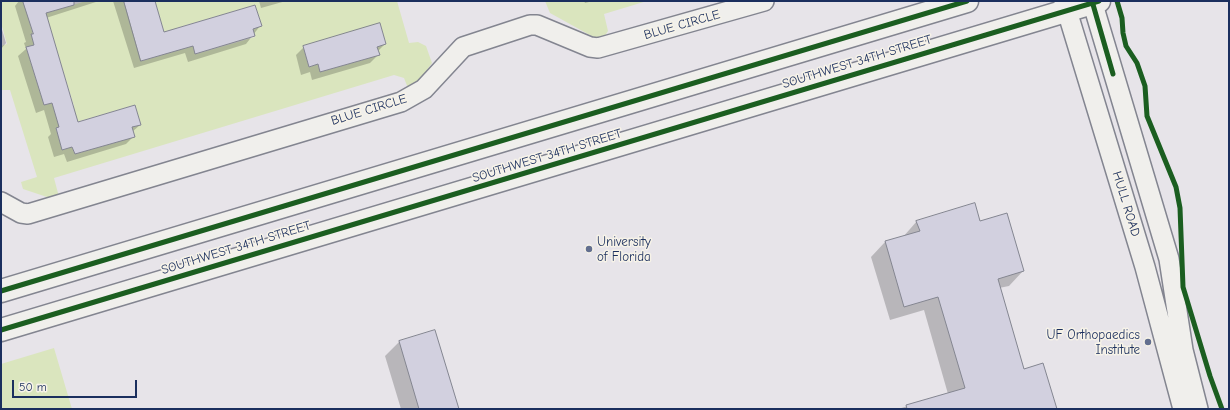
<!DOCTYPE html>
<style>
body{margin:0}
#map{position:relative;width:1230px;height:410px;overflow:hidden;background:#e7e4e9;font-family:"Comic Neue",sans-serif}
canvas{display:block}
.frame{position:absolute;inset:0;border:2px solid #1b2f5e;pointer-events:none}
.scale{position:absolute;left:12px;top:380px;width:125px;height:18px;box-sizing:border-box;border:2px solid #1b2f5e;border-top:0;padding-left:5px;font-size:12px;line-height:14px;white-space:nowrap;color:#1b2f5e;-webkit-text-stroke:3px #f7f3e8;paint-order:stroke}
</style>
<div id="map">
<canvas width="1230" height="410"></canvas>
<div class="frame"></div>
<div class="scale">50 m</div>
</div>
<script>
const ctx = document.querySelector('canvas').getContext('2d');
ctx.lineJoin = 'round';
function fillPath(path, color) {
  ctx.fillStyle = color;
  ctx.fill(path, 'evenodd');
}
function strokePath(path, color, width, dash) {
  ctx.strokeStyle = color;
  ctx.lineWidth = width;
  ctx.lineCap = dash ? 'butt' : 'round';
  ctx.setLineDash(dash || []);
  ctx.stroke(path);
}
function write(font, color, halo, rows, align = 'center') {
  ctx.font = font + ' "Comic Neue",sans-serif';
  ctx.lineWidth = 3;
  ctx.setLineDash([]);
  ctx.textBaseline = 'middle';
  ctx.strokeStyle = halo;
  ctx.fillStyle = color;
  for (const [text, x, y, turn = 0] of rows) {
    ctx.save();
    ctx.translate(x, y);
    ctx.rotate((+turn || 0) * Math.PI / 180);
    ctx.textAlign = isNaN(turn) ? turn : align;
    if (halo) ctx.strokeText(text, 0, 0);
    ctx.fillText(text, 0, 0);
    ctx.restore();
  }
}
const green = new Path2D(`
 M1 1H23L29 18 86 1H124L142 61 162 55 167 43 155 1H397L409 43 418 42 426 46 432 63 414 88H408L404 78 394 75 54 178 59 197 53 199 23 189 21 182 37 177 10 90H1V46L7 44 1 23ZM255 5 262 26 253 29 255 37 196 54 193 46 183 49 177 28ZM380 24 386 44 377 47 379 55 320 72 318 64 309 67 303 46ZM50 29 74 106 55 112 52 103 44 105 26 47 34 45 32 34ZM135 105 141 125 132 127 134 137 75 154 72 147 62 150 56 128Z
 M545 1H647L604 14 608 31 604 37 597 39 550 13Z
 M54 348 72 409H1V364Z`);
const shadow = new Path2D(`
 M19 1H99L46 18 78 123 140 125 132 132 134 136 126 144 67 162 64 154 54 157 48 137 51 134 44 110 36 113 18 56 26 49 24 43 26 42 15 6Z
 M113 1H154L163 33 260 26 246 44 188 62 185 53 134 68Z
 M259 1H286L261 8Z
 M584 1H593L585 3Z
 M1 26 6 43 1 49Z
 M385 44 377 52 378 55 370 63 312 80 310 72 301 75 296 55 304 47Z
 M917 221 979 222 1023 271 1009 286 999 288 1023 370 1056 409H898L948 394 924 310 890 320 871 257 885 242 903 237Z
 M399 342 458 409H401L385 356Z`);
const building = new Path2D(`
 M23 1H74V5L46 13 78 122 135 105 141 125 132 127 135 137 75 154 72 147 62 150 56 128 59 127 52 103 44 105 26 47 34 45 31 34H33Z
 M124 1H155L164 32 255 5 262 26 253 29 255 36 195 54 193 46 141 61Z
 M380 23 386 44 377 47 380 55 320 72 318 64 309 67 303 46Z
 M975 203 980 221 1007 213 1024 271 998 279 1024 369 1043 363 1057 409H907L906 405 965 388 938 297 904 307 885 241 920 231 916 221Z
 M435 330 459 409H419L399 341Z`);
const minor = new Path2D(`
 M1064 1 1145 267 1183 409
 M1092 1 1169 259 1183 350 1198 409
 M1 202 21 213 28 214 401 102 424 89 463 47 530 25H537L590 47 598 48 764 1`);
const primary = new Path2D(`
 M1 291 967 1
 M1 330 1099 1`);
const cycleway = new Path2D(`
 M1092 1 1113 74
 M1117 1 1122 18 1123 33 1126 46 1137 63 1145 86 1147 116 1176 187 1180 208 1183 287 1210 376 1222 409
 M1 291 967 1
 M1 330 1099 1`);
const markers = [
 [589,249,4,"#626e8f"],
 [1148,342,4,"#626e8f"]
];
const streetNames = [
 ["BLUE CIRCLE",682,25,-16],
 ["SOUTHWEST 34TH STREET",857,62,-17],
 ["BLUE CIRCLE",369,110,-17],
 ["SOUTHWEST 34TH STREET",547,156,-17],
 ["HULL ROAD",1126,204,73],
 ["SOUTHWEST 34TH STREET",236,248,-17]
];
const poiNames = [
 ["University",597,242],
 ["of Florida",597,257],
 ["UF Orthopaedics",1140,335,"right"],
 ["Institute",1140,350,"right"]
];
fillPath(green, '#dae5be');
fillPath(shadow, '#0003');
fillPath(building, '#d2d0df');
strokePath(building, '#838590', 1);
strokePath(minor, '#838590', 22);
strokePath(primary, '#838590', 25);
strokePath(minor, '#f0efec', 19);
strokePath(primary, '#f0efec', 22);
strokePath(cycleway, '#1b5e20', 5);
for (const [x, y, r, color] of markers) {
  const dot = new Path2D();
  dot.arc(x, y, r, 0, 2 * Math.PI);
  ctx.fillStyle = color;
  ctx.fill(dot);
  strokePath(dot, '#f7f3e8', 1.5);
}
write('13px', '#1b2f5e', '#f7f3e8', streetNames);
write('13px', '#1b2f5e', '#f7f3e8', poiNames, 'left');
</script>
